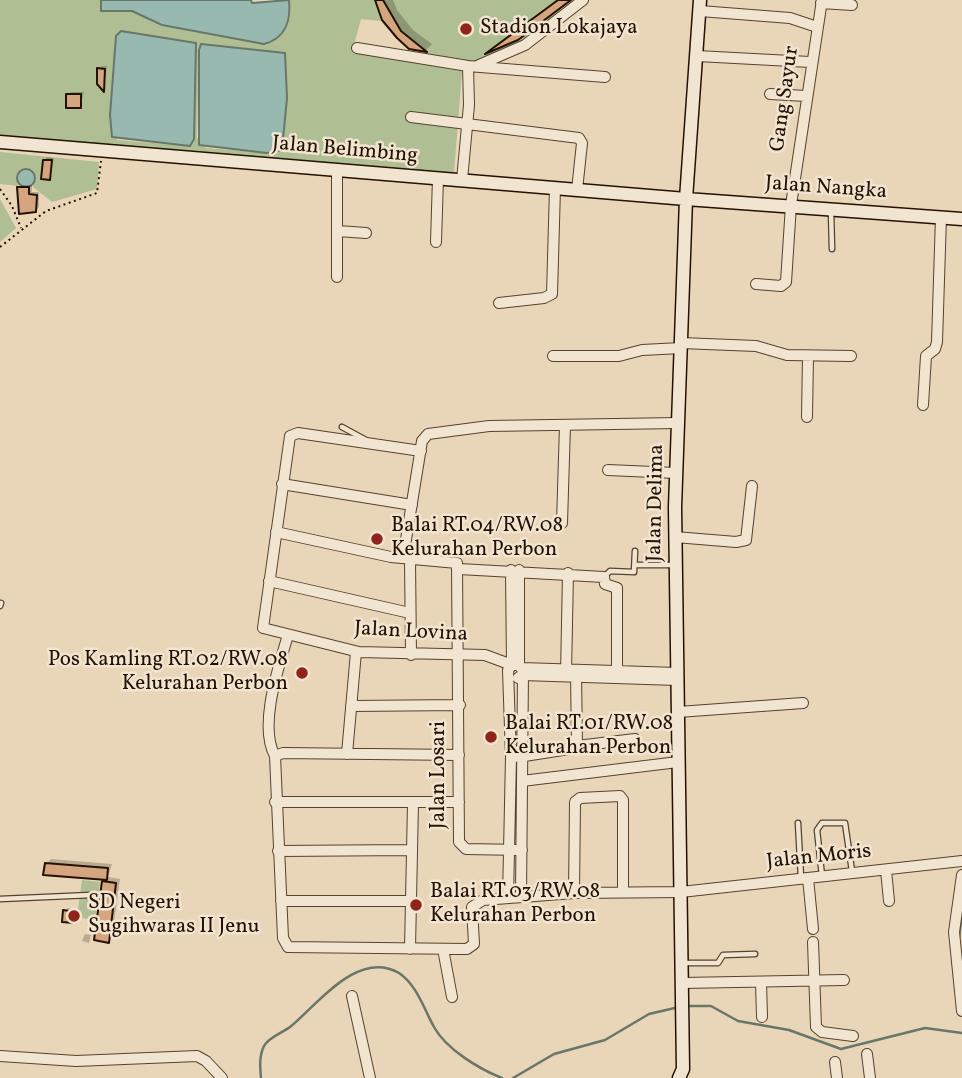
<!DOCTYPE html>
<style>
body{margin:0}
canvas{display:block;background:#e9d5b7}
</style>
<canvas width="962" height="1078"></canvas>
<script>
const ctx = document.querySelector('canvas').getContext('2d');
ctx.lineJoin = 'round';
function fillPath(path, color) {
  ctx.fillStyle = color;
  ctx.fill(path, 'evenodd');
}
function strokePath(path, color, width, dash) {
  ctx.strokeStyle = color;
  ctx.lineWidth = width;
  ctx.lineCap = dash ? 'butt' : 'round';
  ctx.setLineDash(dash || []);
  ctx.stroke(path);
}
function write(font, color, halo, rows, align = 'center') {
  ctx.font = font + ' Vollkorn,serif';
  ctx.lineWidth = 5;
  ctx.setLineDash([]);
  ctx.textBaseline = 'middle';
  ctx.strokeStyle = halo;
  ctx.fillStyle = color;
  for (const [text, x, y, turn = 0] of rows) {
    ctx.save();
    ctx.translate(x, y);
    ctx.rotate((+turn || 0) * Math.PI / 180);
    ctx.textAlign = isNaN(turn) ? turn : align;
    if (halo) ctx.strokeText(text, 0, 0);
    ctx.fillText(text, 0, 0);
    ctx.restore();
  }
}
const green = new Path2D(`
 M0 0H101V11H132L162 25 264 44C284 39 291 19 289 0H580L541 32 477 64 421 56 401 43 380 17 381 21 361 19 352 52 462 71 454 173 248 159 0 136ZM119 31 196 43 194 139 190 146 117 140 112 79ZM199 50 285 53 287 98 282 150 267 153 206 148 197 138Z
 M0 152 99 162 97 189 52 202 33 187 32 173 25 168 18 175V186L0 184Z
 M0 199 16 228 0 242Z
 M82 880 100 882 95 920 77 917Z`);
const water = new Path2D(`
 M101 0H251L252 3 289 0C291 21 286 38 264 44L162 25 132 11H101Z
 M121 31 196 43 194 139 190 146 112 137 110 115 116 36Z
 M201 44 285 53 287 98 282 150 267 153 199 145V50Z
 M17 178a9 9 0 1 1 18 0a9 9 0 1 1-18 0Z`);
const shadow = new Path2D(`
 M378 0H393L397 10 413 30 432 44 426 50 410 47Z
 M558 0H568L519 37 491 48Z
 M102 66H107L104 89 99 69Z
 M71 92H84L80 106 68 95Z
 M47 157 54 158 49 178 44 160Z
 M22 185H32V192H39V207L36 210 19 188Z
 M51 859 112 864 108 877 120 879 112 936 108 941 103 882 107 878 46 864Z
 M68 908 78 909 74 921 65 911Z
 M85 934 91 935 89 943 82 941Z`);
const stream = new Path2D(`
 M959 938 962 912
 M686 1006H711L738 1021 789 1030 841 1049 925 1028 962 1033
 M261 1078C260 1068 259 1056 264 1046 269 1037 282 1033 290 1027 317 1005 358 949 399 973 417 985 424 1009 434 1027 446 1049 479 1069 502 1078
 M513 1078 554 1054 605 1040 649 1014 679 1007`);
const building = new Path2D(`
 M375 0H383L401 31 427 52 409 49 397 38 382 20Z
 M558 0H571L518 40 485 54Z
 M97 68 105 69 104 92 97 84Z
 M66 94H81V108H66Z
 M43 160H52L50 180 41 179Z
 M17 187H29V194L37 195 36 212 19 214Z
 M45 863 108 868 107 880 43 875Z
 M102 881 116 883 109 943 94 940Z
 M63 910 76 912 74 923 62 922Z`);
const path = new Path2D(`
 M0 189 12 206 21 228
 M0 247 46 211 97 193 101 161`);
const lane = new Path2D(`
 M831 211 832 249
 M342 427 366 440
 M635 565H675
 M604 577 610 571 634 572 635 551
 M0 606 1 603
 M798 823 801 878
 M822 876 817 830 822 823H845L852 871
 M0 899 91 895
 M682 963H718L723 955 755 954`);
const street = new Path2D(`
 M821 3 852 5
 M700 11 790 18 817 27
 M357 48 468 66 605 77
 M697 56 810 62
 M479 65 525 45 583 0
 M770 94 806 96
 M411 117 579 138 582 143 577 190
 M337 169V277
 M462 180 469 105 468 66
 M338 231 366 233
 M436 242 438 178
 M756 284 781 286 786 282 791 205 822 0
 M499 303 544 298 552 294 555 188
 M681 343 756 346 787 355 851 356
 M553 356H619L642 350 681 348
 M923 405 926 356 935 349 937 342 941 217
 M807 417 808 356
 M421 451 298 433 290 436 263 628 359 652 485 655 512 665 511 570
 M608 470 676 473
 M282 484 412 505
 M562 523 565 425
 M276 532 391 557 457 563 459 842 466 849 522 850
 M675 537 736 542 746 540 752 486
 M403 558 422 441 428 434 489 426 678 423
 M410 559 411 655
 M459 569 604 577 605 584 617 588V678
 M519 570V665
 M269 581 410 613
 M519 665 523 671 521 897
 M522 668 677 673
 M576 673 577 746 635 739
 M566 674 568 573
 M518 678 522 675 677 680
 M351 706 460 705
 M678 712 803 703
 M347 754 356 652
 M275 756 283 938 288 947 467 949 474 944 472 907 483 900 574 893 681 892 962 861
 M275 756 283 753 459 755
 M275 756C258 726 279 666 288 635
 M518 757 582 747
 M522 781 678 762
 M275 802H459
 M278 851 412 850
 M886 870 889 901
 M962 875 954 932 962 1011
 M808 878 813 929
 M574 893 575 802 580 798 620 796 623 800V892
 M508 898 511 757 508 670 512 665H519
 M281 901H411
 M813 942 816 1027 822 1032 853 1036
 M410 949 413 803
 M443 949 452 997
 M761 982 762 1017
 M682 983 844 980
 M352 996 370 1078
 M867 1054 870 1078
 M0 1056 76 1061 197 1056 206 1061 222 1078
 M835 1062 837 1078`);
const secondary = new Path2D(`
 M0 142 686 199 962 219
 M679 1078 683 1069 675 507 686 199 700 0`);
const markers = [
 [466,29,7,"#8f2418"],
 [377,539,7,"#8f2418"],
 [302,673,7,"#8f2418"],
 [491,737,7,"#8f2418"],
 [416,905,7,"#8f2418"],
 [74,916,7,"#8f2418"]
];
const poiNames = [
 ["Stadion Lokajaya",480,29],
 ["Balai RT.04/RW.08",391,527],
 ["Kelurahan Perbon",391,551],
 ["Pos Kamling RT.02/RW.08",288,661,"right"],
 ["Kelurahan Perbon",288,685,"right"],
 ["Balai RT.01/RW.08",505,725],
 ["Kelurahan Perbon",505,749],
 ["Balai RT.03/RW.08",430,893],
 ["Kelurahan Perbon",430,917],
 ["SD Negeri",88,904],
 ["Sugihwaras II Jenu",88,928]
];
const streetNames = [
 ["Gang Sayur",786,99,-82],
 ["Jalan Belimbing",345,151,5],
 ["Jalan Nangka",826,189,4],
 ["Jalan Delima",657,503,-89],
 ["Jalan Lovina",411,633,3],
 ["Jalan Losari",440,775,-90],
 ["Jalan Moris",819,858,-6]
];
fillPath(green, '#b0be93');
fillPath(water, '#97b9af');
strokePath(water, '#69766a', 2);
fillPath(shadow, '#0003');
strokePath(stream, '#69766a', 2.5);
fillPath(building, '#d5a580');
strokePath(building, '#231202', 2);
strokePath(lane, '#54432f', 7);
strokePath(street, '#54432f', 12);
strokePath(secondary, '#231202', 15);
strokePath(path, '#231202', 2, [2, 3.5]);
strokePath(lane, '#f1e4d0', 4.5);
strokePath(street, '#f1e4d0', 10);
strokePath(secondary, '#f1e4d0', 12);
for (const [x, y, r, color] of markers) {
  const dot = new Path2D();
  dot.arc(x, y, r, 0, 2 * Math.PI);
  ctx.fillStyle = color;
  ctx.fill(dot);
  strokePath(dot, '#f1e4d0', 2.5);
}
write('21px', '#231202', '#f1e4d0', poiNames, 'left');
write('21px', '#231202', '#f1e4d0', streetNames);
</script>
